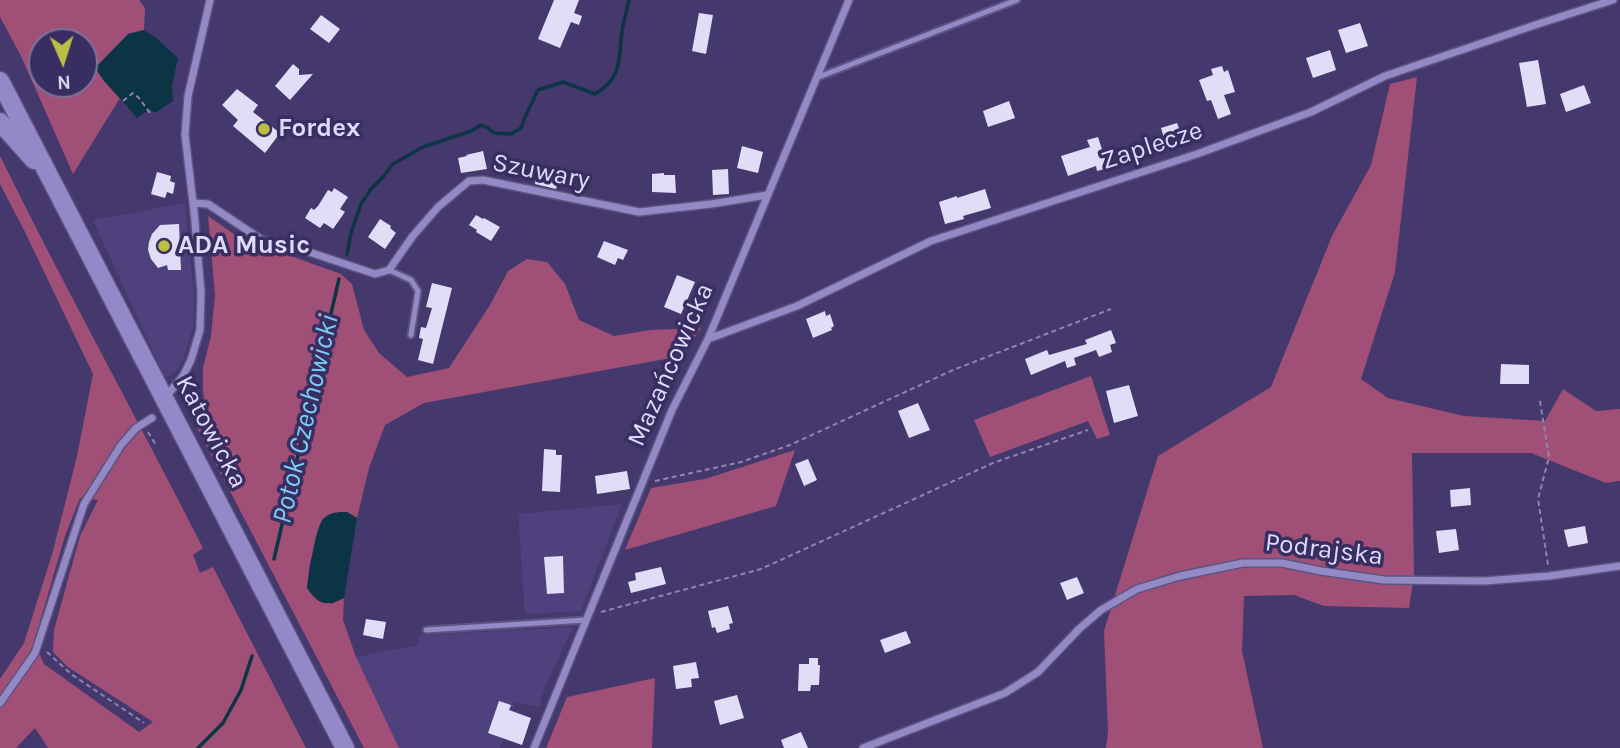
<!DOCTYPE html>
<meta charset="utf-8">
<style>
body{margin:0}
#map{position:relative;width:1620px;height:748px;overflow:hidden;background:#44386d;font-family:Karla,sans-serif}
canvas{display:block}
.north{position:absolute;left:28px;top:28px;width:70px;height:70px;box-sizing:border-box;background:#392e61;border:2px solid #7b739e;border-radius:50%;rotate:177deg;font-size:19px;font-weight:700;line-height:28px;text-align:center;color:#dedafa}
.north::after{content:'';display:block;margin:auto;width:24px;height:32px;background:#bbc044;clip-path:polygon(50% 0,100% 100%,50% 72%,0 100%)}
</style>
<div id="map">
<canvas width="1620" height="748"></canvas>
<div class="north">N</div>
</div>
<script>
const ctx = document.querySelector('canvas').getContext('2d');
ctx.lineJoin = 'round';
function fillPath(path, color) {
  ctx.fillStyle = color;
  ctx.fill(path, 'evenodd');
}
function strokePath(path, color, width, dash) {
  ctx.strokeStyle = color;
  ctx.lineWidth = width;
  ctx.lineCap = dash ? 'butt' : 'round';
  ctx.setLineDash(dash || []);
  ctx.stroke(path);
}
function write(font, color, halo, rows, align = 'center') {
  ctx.font = font + ' Karla,sans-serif';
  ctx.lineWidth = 7;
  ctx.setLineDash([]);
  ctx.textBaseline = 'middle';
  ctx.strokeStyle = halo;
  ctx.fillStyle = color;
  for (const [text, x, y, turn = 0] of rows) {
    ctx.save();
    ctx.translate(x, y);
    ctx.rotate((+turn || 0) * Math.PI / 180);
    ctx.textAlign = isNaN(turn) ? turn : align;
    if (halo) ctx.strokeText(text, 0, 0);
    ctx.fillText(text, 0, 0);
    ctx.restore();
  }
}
const built = new Path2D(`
 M185 203 194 296 193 328 183 359 177 370 165 378 93 220Z
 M622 504 581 611 525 614 518 514Z
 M573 627 544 689 539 707 515 702 500 748H399L356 657 418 645 419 635Z`);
const green = new Path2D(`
 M0 0H139L145 8 144 30 128 34 102 79 120 98 73 174 21 56 0 17ZM42 42H84V84H42Z
 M1417 77 1395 272 1361 379 1388 398 1464 416 1545 421 1563 389 1596 411 1620 409V481L1606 483 1531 453H1412L1414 575 1409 608 1324 606 1294 595 1244 596 1242 651 1263 748H1106L1108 731 1104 631 1158 456 1271 387 1332 236 1371 165 1390 84Z
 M0 156C65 288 136 416 203 548L193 555 200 573 213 567 306 748H48L35 728 16 748H0V679L24 643 53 551 77 456 93 374 25 232 0 184ZM80 498 98 500 80 536 54 630 53 652 68 667 153 722 139 732 44 664 34 642 65 536Z
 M208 216 260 252 291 256 341 274 352 284 364 330 379 353 407 377 449 368 490 305 508 271 527 259 547 262 565 284 579 320 614 336 651 330 701 328 682 356 424 403 385 425 369 468 357 518 347 512 322 521 310 563 307 588 332 604 344 598 343 620 356 657 399 748H364L196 426 207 419 203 391V368L211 336 215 295Z
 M1091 376 1110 435 1097 439 1088 421 990 457 974 420Z
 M795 450 776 506 625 550 651 488 705 479Z
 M655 678 652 748H546L567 697Z`);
const water = new Path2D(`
 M144 30 155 37 178 58 172 85 173 101 155 113 150 109 137 118C124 101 106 86 95 68L128 34Z
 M339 512H347L357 518 344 598C325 607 319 605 307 588 309 574 315 529 323 519 328 514 333 513 339 512Z`);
const stream = new Path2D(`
 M347 254 351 233 361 204 371 189 383 177 393 164 423 147 471 131 481 125 488 128 494 133 511 134 521 128 525 117 538 90 563 82 595 94C623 77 618 61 622 32 623 21 627 11 629 0
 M274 559 339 279
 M198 748 223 723 241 690 252 656`);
const building = new Path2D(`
 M554 0H579L574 13 582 16 579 25 571 22 560 48 538 39Z
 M699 13 713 15 706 54 692 51Z
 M321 15 340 29 329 43 310 29Z
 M1360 23 1368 46 1346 53 1338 30Z
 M1330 50 1336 70 1313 78 1306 58Z
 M1538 60 1546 104 1527 107 1519 63Z
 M293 64 299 69V75L313 74 290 100 275 86Z
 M1222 66 1224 72 1228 70 1235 92 1224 95 1231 114 1218 119 1211 100 1207 101 1199 80 1213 75 1211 69Z
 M1584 85 1591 103 1566 112 1560 94Z
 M237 89 258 105 253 112 280 133 265 153 233 126 238 120 222 105Z
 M1009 101 1015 118 988 127 983 111Z
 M1177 123 1183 139 1166 145 1161 128Z
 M1098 137 1108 168 1097 171 1096 166 1068 176 1061 156 1090 147 1087 140Z
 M742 146 763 152 758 173 737 168Z
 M483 151 487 169 461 173 458 158 467 156 466 155Z
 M728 169 729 194 713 195 712 170Z
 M547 171 560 174 556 189 535 184 537 174 546 176Z
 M157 172 171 176 170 181 175 183 173 194 167 192 165 198 151 194Z
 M664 173V175H675L676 193 652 192V174Z
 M334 188 348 197 340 209 345 212 333 229 324 223 320 228 305 218 311 208 314 210 318 206 328 190 332 192Z
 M985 189 991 208 963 216 964 219 945 224 939 202 957 196V198Z
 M476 215 483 219 484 218 500 227 491 241 476 232 477 230 469 225Z
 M380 219 391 226 390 228 396 233 385 249 368 237Z
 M179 224 181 270H168L167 265 158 268 151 259 148 250 149 242 152 234 160 225Z
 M604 241 628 250 623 260 618 258 615 265 597 257Z
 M677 275 695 282 681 314 664 307Z
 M432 283 452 288 433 364 418 360 423 339 419 338 421 327 426 328 432 308 426 307Z
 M825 311 826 316 830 314 834 326 831 328 832 330 813 338 806 319Z
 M1111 330 1116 343 1110 345 1112 352 1099 357 1096 350 1074 358 1076 365 1067 368 1065 361 1031 375 1025 359 1047 350 1049 355 1087 344 1085 340Z
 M1501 364 1529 365V384H1500Z
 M1129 385 1138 416 1114 423 1106 391Z
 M918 403 930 430 909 438 898 411Z
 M544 449 556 450V455H562L560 492 542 491Z
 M808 459 817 480 804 486 795 464Z
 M627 471 630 489 597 494 595 476Z
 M1470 488 1471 505 1451 507 1450 490Z
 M1585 526 1588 543 1568 547 1564 530Z
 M1456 529 1459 550 1439 553 1436 531Z
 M563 556 564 593 547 594 544 557Z
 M661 567 666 584 631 593 628 582 636 580 635 573Z
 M1077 577 1084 593 1067 600 1060 583Z
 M728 606 733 623 729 624 730 629 717 633 715 627 712 628 708 611Z
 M366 619 386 622 383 639 363 635Z
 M906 631 911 643 885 653 880 640Z
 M809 658H818V665H820L819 685H811L810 691H798L799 664H809Z
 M696 662 699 678 691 679 692 687 676 689 673 666Z
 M737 695 744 718 720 725 714 701Z
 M499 701 511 705 509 710 531 718 522 745 488 733Z
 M801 732 808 748H784L781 740Z`);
const path = new Path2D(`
 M123 101 133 93 139 98 150 113
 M1540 401 1549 457 1538 499 1548 565
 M148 432 156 445
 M655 481 741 462 790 445 953 370 1111 309
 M601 612 761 569 993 463 1088 430
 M47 652 71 674 144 723`);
const service = new Path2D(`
 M816 78 1017 0
 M389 270 411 280 418 291 411 335
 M426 630 586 620`);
const minor = new Path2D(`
 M193 203 208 204 262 240 291 246 375 274 389 270 412 237 438 207 469 181 483 180 639 212 711 204 767 195
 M708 339 797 306 931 241 1197 154 1311 112 1385 76 1541 23 1613 0
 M164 399 183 376 191 360 200 330 201 292 194 211 185 135 188 96 210 0
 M0 703 35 653 84 504 121 445 136 428 152 418
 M534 748 672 410 708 339 849 0
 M863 748 1005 693 1038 672 1079 629 1101 610 1137 589 1180 576 1243 563H1282L1321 571 1384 580 1484 581 1549 576 1620 566`);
const primary = new Path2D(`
 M0 81 345 748
 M0 122 34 160`);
const markers = [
 [264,129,7,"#bbc044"],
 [164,246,7,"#bbc044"]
];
const poiNames = [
 ["Fordex",278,129],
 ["ADA Music",178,246]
];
const streetNames = [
 ["Zaplecze",1152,146,-18],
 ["Szuwary",541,172,11],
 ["Mazańcowicka",671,365,-66],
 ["Katowicka",211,432,62],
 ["Podrajska",1324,550,7]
];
const waterNames = [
 ["Potok Czechowicki",306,419,-77]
];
fillPath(built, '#4e417e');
fillPath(green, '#a05076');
fillPath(water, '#0b3445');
strokePath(stream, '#0b3445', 3.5);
fillPath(building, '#e0ddf7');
strokePath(service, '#5d5380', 9);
strokePath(minor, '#5d5380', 10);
strokePath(primary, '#5d5380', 21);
strokePath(path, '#8e86b1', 2, [5, 3.5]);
strokePath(service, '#9389c4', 5);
strokePath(minor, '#9389c4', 7);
strokePath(primary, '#9489c8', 18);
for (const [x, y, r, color] of markers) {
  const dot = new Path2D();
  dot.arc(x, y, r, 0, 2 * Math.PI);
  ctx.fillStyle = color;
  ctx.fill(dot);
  strokePath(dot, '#392e61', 2.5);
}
write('bold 26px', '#dedafa', '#392e61', poiNames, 'left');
write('26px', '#dedafa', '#392e61', streetNames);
write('italic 28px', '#7bcdf5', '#392e61', waterNames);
</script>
